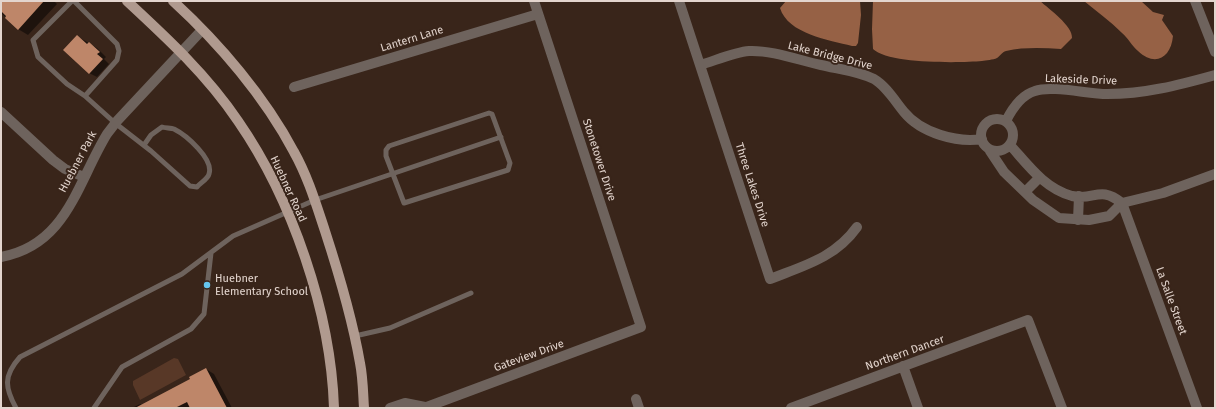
<!DOCTYPE html>
<style>
body{margin:0}
#map{position:relative;width:1216px;height:409px;overflow:hidden;background:#39251a;font-family:"Fira Sans",sans-serif}
canvas{display:block}
.frame{position:absolute;inset:0;border:2px solid #e3d5ce;pointer-events:none}
</style>
<div id="map">
<canvas width="1216" height="409"></canvas>
<div class="frame"></div>
</div>
<script>
const ctx = document.querySelector('canvas').getContext('2d');
ctx.lineJoin = 'round';
function fillPath(path, color) {
  ctx.fillStyle = color;
  ctx.fill(path, 'evenodd');
}
function strokePath(path, color, width, dash) {
  ctx.strokeStyle = color;
  ctx.lineWidth = width;
  ctx.lineCap = dash ? 'butt' : 'round';
  ctx.setLineDash(dash || []);
  ctx.stroke(path);
}
function write(font, color, halo, rows, align = 'center') {
  ctx.font = font + ' "Fira Sans",sans-serif';
  ctx.lineWidth = 4;
  ctx.setLineDash([]);
  ctx.textBaseline = 'middle';
  ctx.strokeStyle = halo;
  ctx.fillStyle = color;
  for (const [text, x, y, turn = 0] of rows) {
    ctx.save();
    ctx.translate(x, y);
    ctx.rotate((+turn || 0) * Math.PI / 180);
    ctx.textAlign = isNaN(turn) ? turn : align;
    if (halo) ctx.strokeText(text, 0, 0);
    ctx.fillText(text, 0, 0);
    ctx.restore();
  }
}
const green = new Path2D(`
 M174 358 178 359 186 375 140 400 133 385V381Z`);
const water = new Path2D(`
 M786 1H860L861 15 858 43 856 46H852C829 40 788 34 780 8Z
 M873 1H1040C1049 9 1073 26 1072 38L1061 49C1043 48 1024 47 1006 51 1002 52 1000 56 997 58 993 60 986 60 982 61 960 63 888 64 873 49L872 29Z
 M1084 1H1141L1153 12 1164 15 1162 20 1173 36C1171 58 1155 67 1138 51 1132 46 1128 38 1122 33 1110 21 1096 11 1084 1Z`);
const shadow = new Path2D(`
 M1 1H54L57 4 28 35 18 29 1 13Z
 M77 36 97 48 106 57 104 59 109 64 97 77 89 73Z
 M206 369 214 374 232 408H132L140 404 142 405 192 379Z`);
const building = new Path2D(`
 M1 1H44L18 30 5 18 6 16 1 11Z
 M77 35 87 44 89 42 100 52 97 54 103 59 89 74 63 50Z
 M206 368 227 408H190L187 402 175 408H135L190 379 189 377Z`);
const lane = new Path2D(`
 M72 1 33 40 38 57 67 84 85 96 115 123 151 151 190 186 197 187C200 183 208 179 209 174 214 159 186 135 174 129 171 128 165 128 162 127L151 135 144 145
 M74 1 117 44 119 51 117 60 85 96
 M489 113 492 114 510 163 508 170 404 203 386 156V150L389 146Z
 M355 336 390 328 471 293
 M16 408C5 388 3 376 20 357L182 274 233 236 315 200 501 137
 M94 408 122 367 191 329 204 314 211 253`);
const street = new Path2D(`
 M679 1 770 279C803 266 835 258 857 227
 M1195 1 1215 52
 M700 65C714 61 735 52 749 51 772 50 798 60 821 65 838 69 858 71 874 79 886 86 895 101 904 112 921 133 957 143 982 139
 M294 87 538 14
 M1 112 53 160 65 169 84 177
 M981 135a16 16 0 1 1 32 0a16 16 0 1 1-32 0Z
 M1006 121C1012 109 1021 95 1035 91 1051 85 1088 94 1107 94 1145 94 1179 85 1215 75
 M1010 145C1028 165 1045 189 1072 196 1095 201 1099 185 1122 203
 M990 151 1004 172 1033 200 1059 218 1089 220 1109 216 1122 203
 M1025 192 1039 178
 M1122 203 1197 408
 M1122 203 1163 193 1215 174
 M1078 220 1079 196
 M1 257C67 245 77 183 107 134L117 121 202 30
 M903 366 918 408
 M636 399 639 408
 M390 408 405 403 425 407
 M424 408 641 327 534 1
 M791 408 1028 320 1062 408`);
const primary = new Path2D(`
 M127 1C167 38 207 75 238 121 292 199 331 312 334 408
 M173 1C219 43 265 97 294 152 308 177 316 204 325 231 339 274 352 317 360 363 363 378 363 393 364 408`);
const markers = [
 [207,285,4,"#65c5ee"]
];
const streetNames = [
 ["Lantern Lane",412,39,-17],
 ["Lake Bridge Drive",830,56,14],
 ["Lakeside Drive",1081,80,2],
 ["Stonetower Drive",599,160,72],
 ["Huebner Park",78,162,-62],
 ["Three Lakes Drive",752,185,72],
 ["Huebner Road",288,189,65],
 ["La Salle Street",1171,301,70],
 ["Northern Dancer",905,353,-20],
 ["Gateview Drive",529,356,-20]
];
const poiNames = [
 ["Huebner",215,279],
 ["Elementary School",215,292]
];
fillPath(green, '#583827');
fillPath(water, '#966145');
fillPath(shadow, '#0007');
fillPath(building, '#be8669');
strokePath(lane, '#6e635d', 5);
strokePath(street, '#6e635d', 10);
strokePath(primary, '#b09a8f', 10);
for (const [x, y, r, color] of markers) {
  const dot = new Path2D();
  dot.arc(x, y, r, 0, 2 * Math.PI);
  ctx.fillStyle = color;
  ctx.fill(dot);
  strokePath(dot, '#39251a', 1.5);
}
write('11px', '#e3d5ce', '#39251a', streetNames);
write('11px', '#e3d5ce', '#39251a', poiNames, 'left');
</script>
